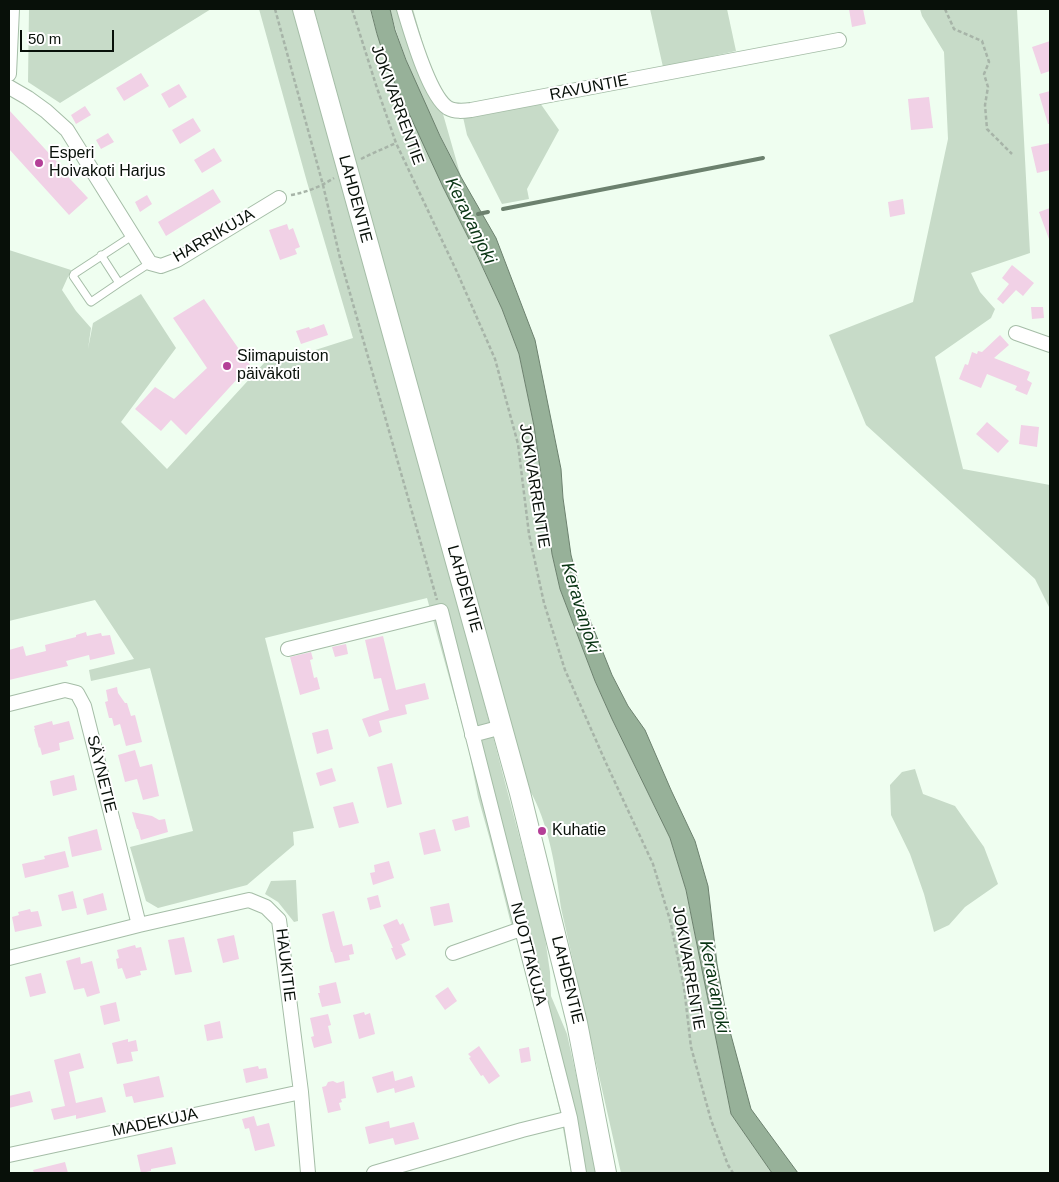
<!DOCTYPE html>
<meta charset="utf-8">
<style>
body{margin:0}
#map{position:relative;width:1059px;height:1182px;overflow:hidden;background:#effef0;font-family:Arial,sans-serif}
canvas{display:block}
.frame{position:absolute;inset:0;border:10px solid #081009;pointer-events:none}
.scale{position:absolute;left:20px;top:30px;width:94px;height:22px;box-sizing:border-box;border:2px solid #081009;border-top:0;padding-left:6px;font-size:15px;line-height:18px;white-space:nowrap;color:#081009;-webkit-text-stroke:4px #fff;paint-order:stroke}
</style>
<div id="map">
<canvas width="1059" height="1182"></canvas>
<div class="frame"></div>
<div class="scale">50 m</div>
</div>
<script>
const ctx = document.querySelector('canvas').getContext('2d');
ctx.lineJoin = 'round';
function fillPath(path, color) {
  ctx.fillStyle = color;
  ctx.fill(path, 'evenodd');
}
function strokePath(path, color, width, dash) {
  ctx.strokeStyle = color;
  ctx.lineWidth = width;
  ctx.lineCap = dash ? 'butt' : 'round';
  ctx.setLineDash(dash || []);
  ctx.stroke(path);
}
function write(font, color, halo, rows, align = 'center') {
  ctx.font = font + ' Arial,sans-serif';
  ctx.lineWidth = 4;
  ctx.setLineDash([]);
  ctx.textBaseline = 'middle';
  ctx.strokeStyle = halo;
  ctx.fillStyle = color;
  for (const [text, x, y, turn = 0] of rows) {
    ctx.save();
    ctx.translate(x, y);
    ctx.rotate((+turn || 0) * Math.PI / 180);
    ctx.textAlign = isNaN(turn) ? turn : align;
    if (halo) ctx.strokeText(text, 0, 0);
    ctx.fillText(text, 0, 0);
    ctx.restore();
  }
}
const green = new Path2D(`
 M29 9H211L60 103 28 82Z
 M259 9H293L479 683 544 931 550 972 551 996 567 1034 584 1111 596 1173H571L560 1112 518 943 511 924 490 840 478 797 468 746 427 598 265 638 314 828 293 832 294 845 247 885 158 908 146 901 130 847 193 831 150 668 91 681 89 670 134 659 95 600 9 621V250L71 270 62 290 76 311 91 328 88 349 93 323 141 294 176 348 121 422 167 469 265 362 287 359 353 338 307 182Z
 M314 9H371L377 34 387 66 502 309 519 354 534 426 552 554 560 589 595 681 612 719 670 838 686 890 731 1114 772 1173H621L561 908C556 870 549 823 529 789L471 581Z
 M390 9H413L461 177C434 123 405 68 390 9Z
 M650 9H727L736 51 663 67Z
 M920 9H1017L1030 253 971 273 980 292 995 309 991 318 935 357 963 469 1050 485V609L1035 579 866 425 829 335 913 302 948 139 944 52 922 16Z
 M540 103 559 130 527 189 529 199 502 204 467 135 463 117Z
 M915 769 923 794 955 806 984 847 998 884 965 907 949 925 934 932 924 894 910 854 891 815 890 785 902 772Z
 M296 880 298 921 294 922 278 902 265 894 271 881Z`);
const water = new Path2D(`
 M371 9H390L395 30 406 60 440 136 461 177 496 238 535 340 561 469 563 498 571 555 584 605 612 675 628 706 645 730 671 790 695 841 708 886 717 964 728 1024 751 1109 798 1173H772L731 1114 686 890 670 838 612 719 595 681 560 589 552 554 534 426 519 354 502 309 476 253 443 187 387 66 377 34Z`);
const stream = new Path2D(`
 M503 209 763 158
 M478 214 488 212`);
const building = new Path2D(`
 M849 9H863L866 24 852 27Z
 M1050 41V71L1041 74 1032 47Z
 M141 73 149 86 124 101 116 88Z
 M179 84 187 97 169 108 161 94Z
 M1050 91V124H1048L1039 94Z
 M929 97 933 128 911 130 908 99Z
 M85 106 91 115 76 124 71 115Z
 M9 110 57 162 56 164 88 198 69 215 9 149Z
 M193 118 201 131 180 144 172 130Z
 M108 133 114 142 101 149 96 140Z
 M1050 143V170L1037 173 1031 147Z
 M214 148 222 161 202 173 194 160Z
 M213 189 221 202 166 236 158 222Z
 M147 195 152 204 140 212 135 202Z
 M903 199 905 214 890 217 888 202Z
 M1050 208V239H1049L1039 212Z
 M287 224 289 230 293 228 300 247 295 249 297 254 280 260 269 230Z
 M1012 265 1034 283 1023 296 1016 290 1003 304 997 299 1009 284 1002 278Z
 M204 299 250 365 186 435 171 420 161 431 135 409 155 387 174 399 207 368 173 318Z
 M1031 307H1043L1044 318 1032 319Z
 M324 324 328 335 301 344 296 331 309 327 310 329Z
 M1000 335 1009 345 994 358 1030 372 1027 380 1032 383 1027 395 1015 390 1017 386 987 374 981 388 959 379 965 364 968 365 972 352 977 354 978 351 982 352Z
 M987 422 1009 441 998 453 976 434Z
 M1021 425 1039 427 1037 447 1019 444Z
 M86 632 87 636 101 633 102 636 110 635 115 654 90 660 89 655 66 661 68 666 9 680V650L23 646 26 656 46 651 45 645 76 637V635Z
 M383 636 396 690 425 683 429 699 405 705 407 714 379 721 382 732 369 737 362 719 389 710 381 678 374 679 365 640Z
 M346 644 348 654 335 657 332 647Z
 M311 652 313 659 310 660 314 678 317 677 320 689 300 695 290 657Z
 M117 687 118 693 125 703H127L131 716 135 715 142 742 126 746 120 724 114 726 112 718H109L105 702 108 701 106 690Z
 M52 721 53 725 69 721 74 739 59 743 60 750 42 755 40 747 39 748 34 729H35L34 726Z
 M328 729 333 749 317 754 312 733Z
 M135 750 140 767 152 764 159 796 143 800 137 779 125 782 118 755Z
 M392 763 402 804 387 808 377 767Z
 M332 768 336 781 320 786 316 773Z
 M74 775 77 790 53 796 50 781Z
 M353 802 359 823 339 828 333 807Z
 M132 812 152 816 159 820 165 819 168 832 141 840 138 829H137Z
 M468 816 470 827 455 831 452 820Z
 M97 829 102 850 72 857 68 837Z
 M435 829 441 851 424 855 419 833Z
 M65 851 69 867 25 878 22 864 45 859 44 856Z
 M389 861 394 878 373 885 370 873 375 872 374 865Z
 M73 891 77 908 62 911 58 895Z
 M103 893 107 910 87 915 83 899Z
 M378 895 381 907 370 910 367 898Z
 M449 903 453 922 434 926 430 907Z
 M30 909 31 912 38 911 42 926 15 932 12 917 19 915 18 912Z
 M334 911 343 946 352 944 354 954 349 955 350 960 335 963 332 952H331L322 914Z
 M397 919 400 925 403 923 410 940 400 945 401 944 406 955 396 960 391 948H393L383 925Z
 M234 935 239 959 223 963 217 939Z
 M184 937 192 972 175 975 168 940Z
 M135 945 136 948 141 947 147 970 140 971 141 975 126 979 122 968 118 969 116 959 119 958 117 950Z
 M80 957 81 964 92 961 100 993 87 997 84 988 74 990 66 961Z
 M41 973 46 993 30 997 25 977Z
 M336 982 341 1003 322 1007 318 993H320L319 986Z
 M448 987 457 1001 445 1010 435 996Z
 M116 1002 120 1021 104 1025 100 1006Z
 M364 1012 365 1015 370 1013 375 1034 359 1039 353 1015Z
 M328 1014 331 1025 328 1026 332 1043 314 1048 311 1037 314 1036 310 1018Z
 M220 1021 223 1038 207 1041 204 1025Z
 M128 1039V1042L136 1040 138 1051 131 1052 133 1061 117 1064 112 1043Z
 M479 1046 500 1076 489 1084 483 1075 481 1076 469 1058 471 1057 468 1054Z
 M529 1047 531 1061 521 1063 519 1049Z
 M80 1053 84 1068 69 1072 76 1103 102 1097 106 1112 76 1119V1115L54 1120 51 1109 65 1106 54 1060Z
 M258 1066 259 1069 266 1068 268 1078 246 1083 243 1069Z
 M393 1071 395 1081 412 1076 415 1087 395 1093 394 1088 377 1093 372 1077Z
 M159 1076 164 1097 134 1103 132 1096 126 1097 123 1084Z
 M333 1081 337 1083 344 1081 346 1098 341 1099 342 1102 339 1103 341 1110 328 1113 322 1087 326 1086 328 1082Z
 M30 1091 33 1102 9 1108V1096Z
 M254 1116 257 1126 269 1123 275 1146 255 1151 249 1128 245 1129 242 1119Z
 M389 1121 390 1128 414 1122 419 1139 395 1145 393 1138 369 1144 365 1127Z
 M172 1147 176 1164 151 1169V1171L141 1173 137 1155Z
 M65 1162 68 1173H34L33 1170Z`);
const path = new Path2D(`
 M275 9 323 185 340 258 437 600
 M352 9 376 85 396 143 457 272 495 359 518 444 529 534 544 603 565 670 606 763 653 864 670 920 684 987 691 1047 711 1120 728 1165 733 1173
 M945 9 954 29 982 41 989 62 984 74 988 87 985 105 987 129 1012 154
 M361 159 369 155 396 143
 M291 195C307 192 320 187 334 178`);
const lane = new Path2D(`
 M101 255 119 283 150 263
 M119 283 91 302 90 301 73 276 74 274 132 236`);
const street = new Path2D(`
 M404 9C411 32 429 96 448 108 455 112 463 111 471 110L839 40
 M9 74 12 9
 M9 87 28 98 46 111 67 130 150 263 161 266 177 260 279 198
 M1016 333 1050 345
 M288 649 441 611 570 1118 579 1173
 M9 704 65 690 77 693 84 706 139 925
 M472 735 502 727
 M453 953 521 929
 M9 958 139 925 249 900 266 907 279 920 301 1092 308 1173
 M9 1155 301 1092
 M374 1173 522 1130 570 1118`);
const secondary = new Path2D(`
 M303 9 520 793 577 1023 606 1173`);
const markers = [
 [39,163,5,"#b43f97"],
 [227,366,5,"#b43f97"],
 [542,831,5,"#b43f97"]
];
const streetNames = [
 ["RAVUNTIE",589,88,-11],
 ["JOKIVARRENTIE",397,105,70],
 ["LAHDENTIE",355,199,75],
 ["HARRIKUJA",214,236,-30],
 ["JOKIVARRENTIE",534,486,81],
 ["LAHDENTIE",464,589,74],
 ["SÄYNETIE",101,774,76],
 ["NUOTTAKUJA",528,954,76],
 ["HAUKITIE",285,965,83],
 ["JOKIVARRENTIE",688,968,80],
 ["LAHDENTIE",567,980,76],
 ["MADEKUJA",155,1123,-12]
];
const poiNames = [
 ["Esperi",49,154],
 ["Hoivakoti Harjus",49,172],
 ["Siimapuiston",237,357],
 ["päiväkoti",237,375],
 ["Kuhatie",552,831]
];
const waterNames = [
 ["Keravanjoki",470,221,64],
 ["Keravanjoki",580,608,73],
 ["Keravanjoki",714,987,79]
];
fillPath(green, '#c7dbc8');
fillPath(water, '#97b199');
strokePath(water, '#6c816e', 1);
strokePath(stream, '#6c816e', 4);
fillPath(building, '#f1d1e6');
strokePath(lane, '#a5bda7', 9);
strokePath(street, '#a5bda7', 16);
strokePath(secondary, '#a5bda7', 22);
strokePath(path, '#a7b4a8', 2.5, [4, 2.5]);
strokePath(lane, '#fff', 7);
strokePath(street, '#fff', 14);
strokePath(secondary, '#fff', 20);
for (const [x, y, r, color] of markers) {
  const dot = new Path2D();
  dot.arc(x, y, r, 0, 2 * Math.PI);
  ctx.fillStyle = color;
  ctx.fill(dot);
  strokePath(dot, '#fff', 2);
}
write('16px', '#081009', '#fff', streetNames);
write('16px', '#081009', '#fff', poiNames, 'left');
write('italic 18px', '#093413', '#fff', waterNames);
</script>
